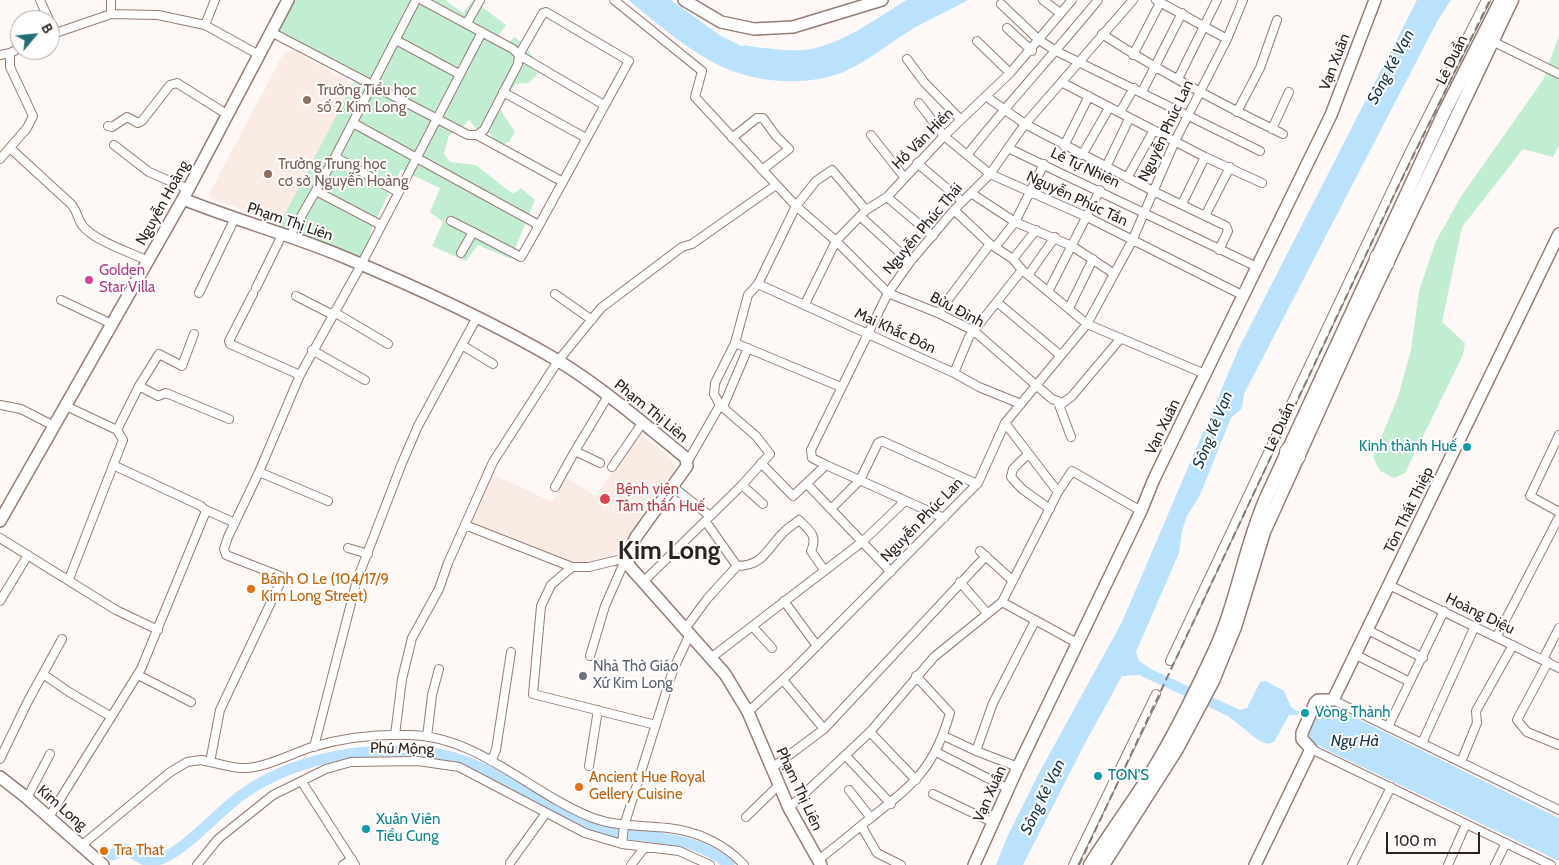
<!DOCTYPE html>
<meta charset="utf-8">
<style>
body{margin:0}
#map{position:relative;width:1559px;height:865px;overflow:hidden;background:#fef8f6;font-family:Cabin,sans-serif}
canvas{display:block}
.north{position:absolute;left:10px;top:10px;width:50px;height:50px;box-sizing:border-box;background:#fff;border:1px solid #aba7a5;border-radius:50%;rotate:62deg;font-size:14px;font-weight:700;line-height:20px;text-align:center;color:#2c221e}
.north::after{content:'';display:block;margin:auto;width:18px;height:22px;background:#236e74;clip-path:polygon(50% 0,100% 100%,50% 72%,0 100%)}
.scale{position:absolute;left:1386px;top:832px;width:94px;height:22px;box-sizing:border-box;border:2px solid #2c221e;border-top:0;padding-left:6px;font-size:15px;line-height:18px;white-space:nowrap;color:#2c221e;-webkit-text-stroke:4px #fff;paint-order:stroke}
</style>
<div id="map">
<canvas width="1559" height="865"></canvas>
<div class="north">B</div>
<div class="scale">100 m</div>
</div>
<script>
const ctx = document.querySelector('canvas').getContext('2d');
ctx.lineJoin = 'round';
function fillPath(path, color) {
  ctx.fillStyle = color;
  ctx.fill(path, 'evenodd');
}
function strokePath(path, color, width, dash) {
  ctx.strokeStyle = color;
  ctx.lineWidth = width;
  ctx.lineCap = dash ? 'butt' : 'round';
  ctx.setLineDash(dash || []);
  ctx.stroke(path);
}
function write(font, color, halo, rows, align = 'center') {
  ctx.font = font + ' Cabin,sans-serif';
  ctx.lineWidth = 4;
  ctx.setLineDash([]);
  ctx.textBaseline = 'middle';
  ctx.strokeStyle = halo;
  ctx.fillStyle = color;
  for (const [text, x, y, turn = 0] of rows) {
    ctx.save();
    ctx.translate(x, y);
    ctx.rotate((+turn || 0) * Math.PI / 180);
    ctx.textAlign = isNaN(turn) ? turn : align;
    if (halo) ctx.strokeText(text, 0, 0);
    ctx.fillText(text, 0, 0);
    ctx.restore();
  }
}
const built = new Path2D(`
 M293 50 362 89 285 224 211 199 209 194 284 52Z
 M639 433 673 460 675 469 638 525 615 553 600 561 577 565 470 523 493 474 552 502 565 477 596 496Z`);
const green = new Path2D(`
 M293 0H445L463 13 473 0 506 25 496 39 504 46 515 37C529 49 536 57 536 76L528 83 515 84 500 109 515 132 509 142 497 147 491 134 475 128 469 120 462 128 449 135 444 154 450 162 476 165 513 194 521 188 535 200 511 259 478 245 466 261 432 246 443 222 430 212 440 188 401 170 373 225 361 265 276 231 357 76 275 33Z
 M1559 35V145L1553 157 1523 149 1462 227 1442 322 1465 343 1463 355 1405 473 1394 478 1380 471 1373 457 1398 397 1411 350 1419 291 1436 241 1462 195 1543 80Z`);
const water = new Path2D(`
 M628 0H671L721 36 750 50 773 56 794 57 828 50 855 38 918 0H968C950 10 932 18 914 28 890 42 869 61 843 72 804 88 750 82 714 63 683 46 655 22 628 0Z
 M1417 0H1451L1438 20C1373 144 1309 269 1244 394L1242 408 1231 418 1200 495 1187 516 1182 531 1179 553 1136 652 1139 661 1153 670 1240 710 1247 708 1260 682 1266 681 1284 691 1291 707 1299 712 1298 715H1289L1274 742 1267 744 1258 740 1228 716 1139 675 1122 676 1083 747 1023 865H996L1008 835 1039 773 1122 622 1239 348Z
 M1319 706 1333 709 1358 719 1559 818V861L1308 741 1305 738Z`);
const river = new Path2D(`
 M745 51C768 54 796 59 818 53 854 44 886 18 917 0
 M112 855 125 849C134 852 142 862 152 861 179 859 219 810 243 794 294 758 362 747 424 752 487 757 534 805 592 826 636 841 692 831 729 865`);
const street = new Path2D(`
 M40 0 49 20
 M111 0V14
 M614 0 702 71 695 97 796 206 836 241 888 293 938 313 974 331 1052 399 1063 403 1072 396 1121 338
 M1043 0 1060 13
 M1156 0 1227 39
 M1001 4 1039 40 1056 51 1260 151
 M467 23 480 0
 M205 25 215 0
 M1007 28 1032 51
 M271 32 468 135H477L484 130 518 64 519 55 513 49 422 0
 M1102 34C1160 72 1221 104 1283 134
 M50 35 111 14 158 15 205 25 259 55
 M396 40 459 74
 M1490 40 1559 74
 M977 41 1010 73
 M0 55 10 53 20 48
 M1133 55 1160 3
 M907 59 924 82 961 120
 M1178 79 1217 0
 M1063 83 1205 157 1262 183
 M503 92 586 138
 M1142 92 1182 13
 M987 97 1025 124 1153 191 1226 226 1228 231 1219 250
 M919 103 944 136 990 174 1087 217 1242 295
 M1120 112 1134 88
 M1237 112 1260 68 1277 20
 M353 123 537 224V229L521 257 473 232 461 253
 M108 126 112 127 127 117 138 123 142 121 170 85 177 83 228 115
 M1272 129 1289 92
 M477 135 563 182
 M871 135 904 177
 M732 138 757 118H763L776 136 789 149 762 170
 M114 145 149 172 188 189
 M1064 146 1089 96
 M10 148 71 204C77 210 77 218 82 225 94 241 130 252 148 261
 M1008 148 1257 267
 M967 155C1009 102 1055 53 1098 0
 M1082 155 1109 108
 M335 157 398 192
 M0 159 27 128 33 116 10 67V53
 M917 163 962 201
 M1106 167 1129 119
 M1127 178 1154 130
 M316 191 381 225
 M971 193 1015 222 1072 246 1113 273
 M887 197 933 236
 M1182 204 1205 157
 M954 210 990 244 1013 259 1022 270 1087 324 1205 374
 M860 216 910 262
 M1205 216 1230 167
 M451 221 473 232
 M537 229 629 61 546 12 543 13 519 55 604 105
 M290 236 335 157 416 0
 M996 246 1015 222 1044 164
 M1013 259 1036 230
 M1029 274 1055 237
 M758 284 954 373 979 387 1021 404
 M256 288 283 233
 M1049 290 1100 190
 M199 293 234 220
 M253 294 229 341 230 344 300 375
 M555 294 592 320
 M296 296 333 315
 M61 300 112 324
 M997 302 1060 355
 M805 304 836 241 866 210 887 197 944 136 1010 73 1072 0
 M1069 308 1093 259
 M334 312 388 344
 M938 313 990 244
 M735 343 841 387
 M462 345 493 364
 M312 350 365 380
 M954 373 969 337 1022 270
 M139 386 159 354 182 366 194 334
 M1058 402 1071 437
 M0 405 21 409 54 426
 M66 406 117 430 123 440 69 579
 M723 407 748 348
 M1005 423 1058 492
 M117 430 139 386 158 396 166 393 229 419
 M1559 435 1530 496 1559 512
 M1028 454 1013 469 1011 477 1022 489 1050 509
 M688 461 720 405
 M600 463 575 451 608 396
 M761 463 793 496 826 465
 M612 467 643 422
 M259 472 328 501
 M807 484 891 572
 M742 485 763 504
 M555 487 575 451
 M673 487 710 516
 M831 509 860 480 878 443 882 441 977 484
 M206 510 235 523
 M944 518 826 465 812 458 811 450 888 293 910 262 954 210 990 174 1025 124 1133 0
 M706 522 737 566
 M465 525 572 567
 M0 538 116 610 158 630
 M348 548 368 554
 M980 551 1013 581
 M626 558 589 567H572L551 585 541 606 533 694 656 725
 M644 581 742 485 770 454 756 436 720 405 714 394 715 383 735 343 748 295 758 284 796 206 816 181 832 170 866 210
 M960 582 987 613
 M1389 585 1559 668
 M0 601 28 555
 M784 601 817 646
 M1002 602 1077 643
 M753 627 772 648
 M685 629 707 599 737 566C762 566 766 551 781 535 786 529 793 525 799 520 810 531 818 536 811 551L824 570
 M1368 630 1423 658
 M1497 636 1559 517
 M1356 655 1408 681
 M590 656 605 606 626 558
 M712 657 862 542 905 501
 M1543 659 1559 628
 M1170 661 1409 153 1486 0
 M1548 662 1517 720 1527 732 1559 745
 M43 674 69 692 110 716
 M138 675 191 702
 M783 680 824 729
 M1333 700 1559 810
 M748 712 793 670 978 483 1005 423 1087 324 1132 241 1175 141 1227 39 1243 0
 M1388 727 1444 611
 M870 732 916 780
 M395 735 402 679 412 638 439 589 448 563 493 462 558 361 601 308 682 247 692 244 776 185
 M944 736 976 751 1018 767
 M427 737 432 695 439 669
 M1422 743 1475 626
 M314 747 357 580 402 463 418 426 477 317
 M1311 749 1551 865
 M976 751 993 703 1035 621
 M936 752 1009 789
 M846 756 891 804
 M0 759 28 701 62 639
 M491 761 496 750 511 652
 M210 762C222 764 234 769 247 768 269 766 291 754 312 747 343 738 377 734 409 735 479 736 531 794 593 818 618 827 642 825 668 828 697 831 725 844 744 865
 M1461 762 1477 723 1476 711 1513 645
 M589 766 598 710
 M772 768 824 729 986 556
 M302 782 355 865
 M849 790 871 818
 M933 794 994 823
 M27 798 50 754
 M789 808 870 732 934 657 1002 602 1058 492 1072 471 1141 511
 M49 817 141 669 206 511 201 506 113 465
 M746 817 779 785
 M862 827 877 853 901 865
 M622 844 624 826 673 670 690 634
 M82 845 169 773 187 762 201 760 210 762 220 710 282 579 280 576 226 555 224 549 228 537 259 472 300 375 361 265 482 32
 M818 860C837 846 854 831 872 817 916 782 934 768 950 713L916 676
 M510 863 546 813
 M197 865 218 839 273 795 326 769 351 762 418 761 459 767 585 833 622 844 679 851 710 865
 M343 865 352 859
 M631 865 645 847
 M1073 865 1156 694
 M1352 865 1391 787
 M1448 865 1466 824
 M1495 865 1506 843`);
const secondary = new Path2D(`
 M684 0 721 22 754 29 793 27 882 0
 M183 199C235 220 288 234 339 255 414 286 487 319 557 360 603 388 644 424 686 458L687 466 636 537 626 558 630 567 725 674 748 712 789 808 821 865
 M0 521 183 199 288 0
 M0 777 27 798 103 865
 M974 865 1018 767 1141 511 1154 479 1331 115 1375 0
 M1255 865 1311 749 1302 739V733L1315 703 1318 700H1333L1559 234`);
const primary = new Path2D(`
 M1090 865C1109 834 1132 804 1151 773 1175 735 1195 693 1214 652 1237 603 1244 548 1266 498L1444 113 1501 0
 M1103 865 1177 749 1213 681 1235 627 1264 532 1274 510 1361 318 1512 0`);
const highway = new Path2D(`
 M1377 257 1387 263
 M1287 451 1298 457`);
const rail = new Path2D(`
 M1079 865 1394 195 1490 0`);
const markers = [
 [307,100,5,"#8d6e63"],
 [268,174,5,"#8d6e63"],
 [89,280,5,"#d1479c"],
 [1467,447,5,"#0f9aa8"],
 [605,499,6,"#e0444e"],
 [251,589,5,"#e8710a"],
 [583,676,5,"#6b7280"],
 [1305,713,5,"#0f9aa8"],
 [1098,776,5,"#0f9aa8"],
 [579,787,5,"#e8710a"],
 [366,829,5,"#0f9aa8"],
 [104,851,5,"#e8710a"]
];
const streetNames = [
 ["Lê Duẩn",1452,60,-64],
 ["Vạn Xuân",1335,62,-69],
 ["Nguyễn Phúc Lan",1166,131,-65],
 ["Hồ Văn Hiến",923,139,-45],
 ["Lê Tự Nhiên",1085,168,25],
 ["Nguyễn Phúc Tần",1077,199,25],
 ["Nguyễn Hoàng",163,203,-61],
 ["Phạm Thị Liên",290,222,19],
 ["Nguyễn Phúc Thái",923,229,-50],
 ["Bửu Đình",957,310,28],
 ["Mai Khắc Đôn",895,331,25],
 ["Phạm Thị Liên",651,411,39],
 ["Vạn Xuân",1163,427,-64],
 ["Lê Duẩn",1280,427,-66],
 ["Tôn Thất Thiệp",1409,510,-64],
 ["Nguyễn Phúc Lan",922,520,-46],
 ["Hoàng Diệu",1480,614,26],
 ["Phú Mộng",402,749,1],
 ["Phạm Thị Liên",799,789,65],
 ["Vạn Xuân",990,794,-66],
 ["Kim Long",62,808,41]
];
const educationNames = [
 ["Trường Tiểu học",317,91],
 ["số 2 Kim Long",317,108],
 ["Trường Trung học",278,165],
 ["cơ sở Nguyễn Hoàng",278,182]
];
const hotelNames = [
 ["Golden",99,271],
 ["Star Villa",99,288]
];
const cultureNames = [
 ["Kinh thành Huế",1457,447,"right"],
 ["Vòng Thành",1315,713],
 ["TON'S",1108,776],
 ["Xuân Viên",376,820],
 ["Tiểu Cung",376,837]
];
const healthNames = [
 ["Bệnh viện",616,490],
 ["Tâm thần Huế",616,507]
];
const foodNames = [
 ["Bánh O Le (104/17/9",261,580],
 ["Kim Long Street)",261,597],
 ["Ancient Hue Royal",589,778],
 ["Gellery Cuisine",589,795],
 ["Tra That",114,851]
];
const worshipNames = [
 ["Nhà Thờ Giáo",593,667],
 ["Xứ Kim Long",593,684]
];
const waterNames = [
 ["Sông Kẻ Vạn",1391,67,-62],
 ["Sông Kẻ Vạn",1213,430,-68],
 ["Ngự Hà",1355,741],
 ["Sông Kẻ Vạn",1043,797,-64]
];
const townNames = [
 ["Kim Long",669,552]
];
fillPath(built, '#faebe5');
fillPath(green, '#c1edd2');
fillPath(water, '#bbe2fd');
strokePath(river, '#bbe2fd', 11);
strokePath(street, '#967c72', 10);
strokePath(secondary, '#967c72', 14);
strokePath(primary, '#967c72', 15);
strokePath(highway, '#967c72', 16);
strokePath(street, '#fff', 8);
strokePath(secondary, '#fff', 11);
strokePath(primary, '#fff', 12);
strokePath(highway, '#fff', 14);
strokePath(rail, '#837b78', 2, [8, 4]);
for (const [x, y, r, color] of markers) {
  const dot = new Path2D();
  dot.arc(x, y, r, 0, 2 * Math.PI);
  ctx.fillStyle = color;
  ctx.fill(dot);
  strokePath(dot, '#fff', 2);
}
write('15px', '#2c221e', '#fff', streetNames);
write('15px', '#785e54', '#fff', educationNames, 'left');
write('15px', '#b23c85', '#fff', hotelNames, 'left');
write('15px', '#0d838f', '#fff', cultureNames, 'left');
write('15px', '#be3a42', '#fff', healthNames, 'left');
write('15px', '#c56008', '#fff', foodNames, 'left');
write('15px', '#5b616d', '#fff', worshipNames, 'left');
write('italic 16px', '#143244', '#fff', waterNames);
write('bold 25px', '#2c221e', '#fff', townNames);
</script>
